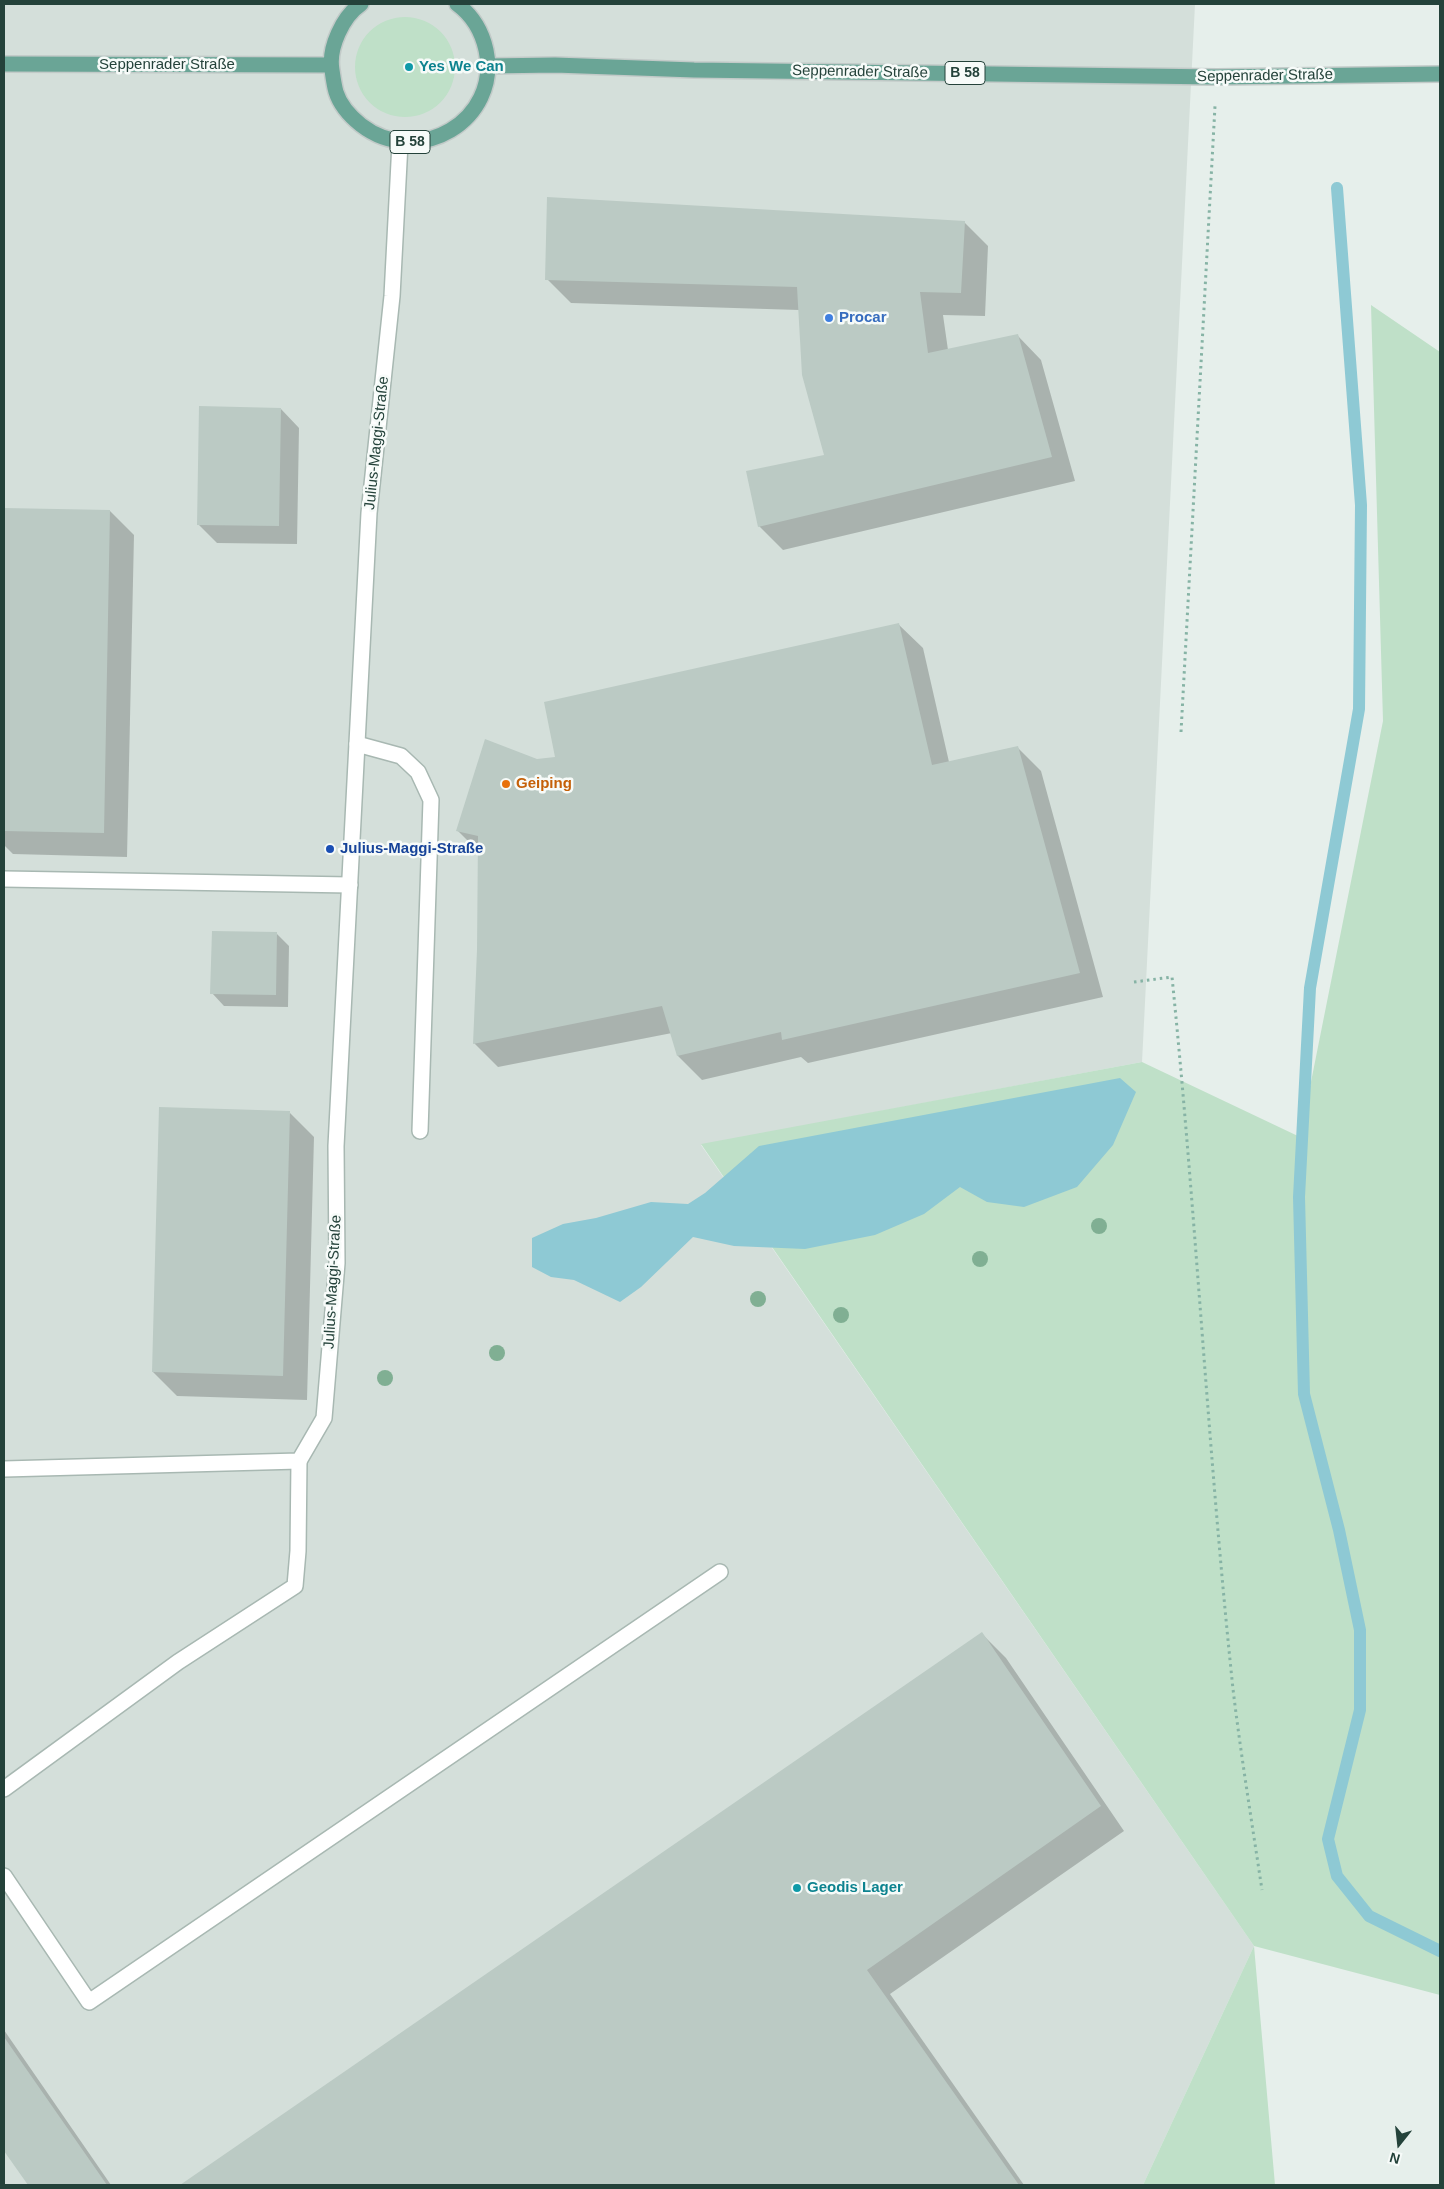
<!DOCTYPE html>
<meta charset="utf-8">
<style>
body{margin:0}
#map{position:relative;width:1444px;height:2189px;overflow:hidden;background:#e6efeb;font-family:Helvetica,sans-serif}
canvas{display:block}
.frame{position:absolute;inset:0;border:5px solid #24423a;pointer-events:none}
.north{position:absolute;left:1374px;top:2119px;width:50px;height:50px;-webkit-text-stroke:4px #f7fbf9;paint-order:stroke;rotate:196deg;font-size:14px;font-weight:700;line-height:20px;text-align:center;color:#24423a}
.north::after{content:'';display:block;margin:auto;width:18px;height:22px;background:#24423a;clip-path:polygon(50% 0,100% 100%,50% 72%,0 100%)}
</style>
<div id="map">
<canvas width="1444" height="2189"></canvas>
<div class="frame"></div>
<div class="north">N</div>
</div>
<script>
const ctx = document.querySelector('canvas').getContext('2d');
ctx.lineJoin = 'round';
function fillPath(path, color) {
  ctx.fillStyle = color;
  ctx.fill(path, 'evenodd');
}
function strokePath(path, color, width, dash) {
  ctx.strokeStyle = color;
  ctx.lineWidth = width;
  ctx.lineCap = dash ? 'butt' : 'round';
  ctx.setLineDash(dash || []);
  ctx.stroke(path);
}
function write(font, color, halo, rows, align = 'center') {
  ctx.font = font + ' Helvetica,sans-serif';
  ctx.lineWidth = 5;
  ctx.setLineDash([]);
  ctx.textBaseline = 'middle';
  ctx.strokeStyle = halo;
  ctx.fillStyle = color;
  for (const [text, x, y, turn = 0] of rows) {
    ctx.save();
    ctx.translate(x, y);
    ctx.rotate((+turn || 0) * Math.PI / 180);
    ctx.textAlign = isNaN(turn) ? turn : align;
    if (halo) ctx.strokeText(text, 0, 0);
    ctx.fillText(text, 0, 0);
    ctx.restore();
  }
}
const built = new Path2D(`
 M4 4H1195L1142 1062 701 1145 1254 1946 1143 2185H4Z`);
const green = new Path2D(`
 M355 67a50 50 0 1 1 100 0a50 50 0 1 1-100 0Z
 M1371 305 1440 352V1995L1254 1946 1275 2185H1143L1254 1946 701 1144 1142 1062 1300 1137 1383 721Z`);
const water = new Path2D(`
 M1120 1078 1136 1092 1113 1145 1077 1187 1024 1207 987 1202 960 1187 924 1214 875 1235 805 1249 734 1246 693 1237 641 1287 620 1302 574 1280 551 1277 532 1267V1238L563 1224 596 1218 651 1202 688 1204 705 1193 759 1146Z`);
const shadow = new Path2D(`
 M964 222 988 246 985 316 943 315 948 350 1017 335 1041 360 1075 481 783 550 759 526 825 456 799 310 571 303 547 279Z
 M281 409 299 428 297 544 217 543 198 524Z
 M4 509 110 511 134 535 127 857 13 854 4 845Z
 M898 624 923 648 949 762 1017 747 1041 771 1103 997 808 1063 801 1057 702 1080 678 1056 672 1033 498 1067 474 1043 479 950V852L458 831 537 760 556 758Z
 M277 934 289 946 288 1007 224 1006 212 993Z
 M290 1113 314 1137 307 1400 177 1396 153 1372Z
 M982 1634 1006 1658 1124 1831 890 1994 1024 2185H182Z
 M4 2030 111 2185H29L4 2149Z`);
const stream = new Path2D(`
 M1337 188 1361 505 1359 709 1310 988 1299 1197 1304 1394 1339 1530 1360 1630V1710L1328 1839 1337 1876 1369 1916 1440 1951`);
const building = new Path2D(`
 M547 197 965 221 961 293 920 292 928 353 1018 334 1052 457 758 527 746 471 824 455 802 375 797 287 545 280Z
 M199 406 281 408 279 526 197 525Z
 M4 508 110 510 104 833 4 831Z
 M899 623 932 765 1018 746 1080 973 782 1040 781 1032 677 1056 662 1006 473 1044 477 950 478 836 456 831 485 739 537 759 555 757 544 702Z
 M212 931 277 932 276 995 210 994Z
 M159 1107 290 1111 283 1376 152 1372Z
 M982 1632 1101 1806 867 1970 1019 2185H180Z
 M4 2037 52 2106 107 2185H28L4 2151Z`);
const path = new Path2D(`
 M1181 732 1215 106
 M1134 982 1172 977C1196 1214 1208 1452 1233 1689 1241 1756 1252 1823 1262 1890`);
const lane = new Path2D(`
 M357 744 401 756 418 772 431 800 420 1131
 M4 879 350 885
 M4 1789 178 1662 295 1586 298 1551 299 1461
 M4 1876 89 2002 720 1572`);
const street = new Path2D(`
 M4 1469 299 1461 324 1418 337 1263 336 1146 369 513 392 296 400 143`);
const primary = new Path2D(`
 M361 4C343 16 328 48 332 70 333 77 334 85 336 92 340 105 351 117 361 125 418 169 501 120 486 50 482 32 472 15 457 4
 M4 64 331 65
 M490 66 555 65 694 70 1217 77 1440 74`);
const trees = [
 [1099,1226],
 [980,1259],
 [758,1299],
 [841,1315],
 [497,1353],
 [385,1378]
];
const markers = [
 [409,67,5,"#0f9aa8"],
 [829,318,5,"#3f7fe0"],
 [506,784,5,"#e8710a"],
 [330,849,5,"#1a4fb4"],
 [797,1888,5,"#0f9aa8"]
];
const shields = [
 [965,73,40],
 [410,142,40]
];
const shieldNames = [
 ["B 58",965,73],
 ["B 58",410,142]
];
const streetNames = [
 ["Seppenrader Straße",167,65],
 ["Seppenrader Straße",860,72,1],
 ["Seppenrader Straße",1265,76,-1],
 ["Julius-Maggi-Straße",377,443,-84],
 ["Julius-Maggi-Straße",333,1282,-87]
];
const cultureNames = [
 ["Yes We Can",419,67],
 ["Geodis Lager",807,1888]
];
const shopNames = [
 ["Procar",839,318]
];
const foodNames = [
 ["Geiping",516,784]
];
const transitNames = [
 ["Julius-Maggi-Straße",340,849]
];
fillPath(built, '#d4dfda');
fillPath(green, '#bfe0c8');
fillPath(water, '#8ec9d4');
fillPath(shadow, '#0003');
strokePath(stream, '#8ec9d4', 12);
fillPath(building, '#bbcac4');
strokePath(lane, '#a8b8b2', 18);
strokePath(street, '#a8b8b2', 18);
strokePath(primary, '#c2cac8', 18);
strokePath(path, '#86b3a5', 3, [2.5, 4]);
strokePath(lane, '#fff', 15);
strokePath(street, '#fff', 15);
strokePath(primary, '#6aa596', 15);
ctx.fillStyle = '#80af93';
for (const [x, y] of trees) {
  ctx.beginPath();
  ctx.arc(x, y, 8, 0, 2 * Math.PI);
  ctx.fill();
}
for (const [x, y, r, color] of markers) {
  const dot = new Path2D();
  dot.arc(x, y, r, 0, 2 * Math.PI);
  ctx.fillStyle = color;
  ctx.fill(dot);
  strokePath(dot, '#f7fbf9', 2);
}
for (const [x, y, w] of shields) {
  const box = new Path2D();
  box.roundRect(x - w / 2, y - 11.5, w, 23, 4);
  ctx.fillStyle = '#f7fbf9';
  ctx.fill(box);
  strokePath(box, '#24423a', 1);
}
write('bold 14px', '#24423a', null, shieldNames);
write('15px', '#24423a', '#f7fbf9', streetNames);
write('bold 15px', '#0d838f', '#f7fbf9', cultureNames, 'left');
write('bold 15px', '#366cbe', '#f7fbf9', shopNames, 'left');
write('bold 15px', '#c56008', '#f7fbf9', foodNames, 'left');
write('bold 15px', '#164399', '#f7fbf9', transitNames, 'left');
</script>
